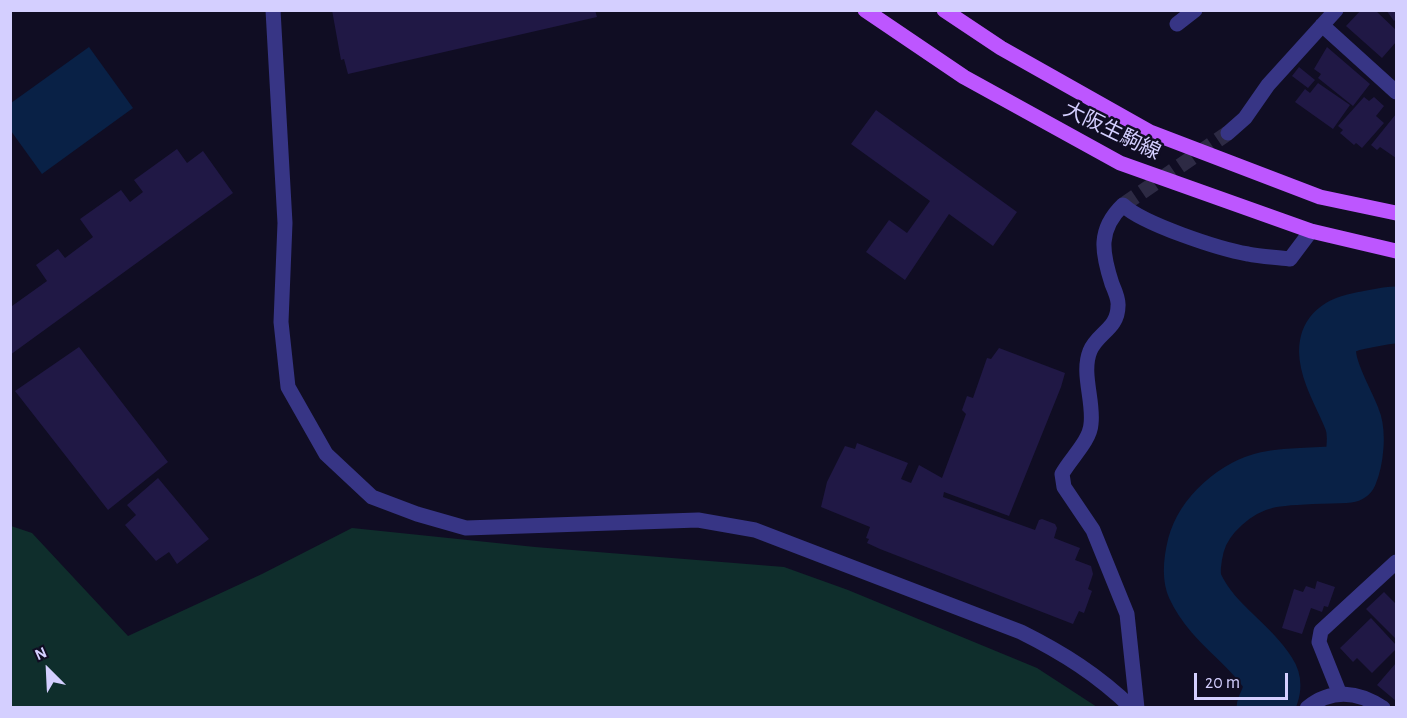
<!DOCTYPE html>
<meta charset="utf-8">
<style>
body{margin:0}
#map{position:relative;width:1407px;height:718px;overflow:hidden;background:#100d23;font-family:"Alegreya Sans",sans-serif}
canvas{display:block}
.frame{position:absolute;inset:0;border:12px solid #d4cfff;pointer-events:none}
.north{position:absolute;left:18px;top:640px;width:60px;height:60px;-webkit-text-stroke:4px #100d23;paint-order:stroke;rotate:336deg;font-size:16px;font-weight:700;line-height:24px;text-align:center;color:#d4cfff}
.north::after{content:'';display:block;margin:auto;width:21px;height:27px;background:#d4cfff;clip-path:polygon(50% 0,100% 100%,50% 72%,0 100%)}
.scale{position:absolute;left:1194px;top:673px;width:94px;height:27px;box-sizing:border-box;border:3px solid #d4cfff;border-top:0;padding-left:8px;font-size:18px;line-height:21px;white-space:nowrap;color:#d4cfff;-webkit-text-stroke:4px #100d23;paint-order:stroke}
</style>
<div id="map">
<canvas width="1407" height="718"></canvas>
<div class="frame"></div>
<div class="north">N</div>
<div class="scale">20 m</div>
</div>
<script>
const ctx = document.querySelector('canvas').getContext('2d');
ctx.lineJoin = 'round';
function fillPath(path, color) {
  ctx.fillStyle = color;
  ctx.fill(path, 'evenodd');
}
function strokePath(path, color, width, dash) {
  ctx.strokeStyle = color;
  ctx.lineWidth = width;
  ctx.lineCap = dash ? 'butt' : 'round';
  ctx.setLineDash(dash || []);
  ctx.stroke(path);
}
function write(font, color, halo, rows, align = 'center') {
  ctx.font = font + ' "Alegreya Sans","Noto Sans JP",sans-serif';
  ctx.lineWidth = 5;
  ctx.setLineDash([]);
  ctx.textBaseline = 'middle';
  ctx.strokeStyle = halo;
  ctx.fillStyle = color;
  for (const [text, x, y, turn = 0] of rows) {
    ctx.save();
    ctx.translate(x, y);
    ctx.rotate((+turn || 0) * Math.PI / 180);
    ctx.textAlign = isNaN(turn) ? turn : align;
    if (halo) ctx.strokeText(text, 0, 0);
    ctx.fillText(text, 0, 0);
    ctx.restore();
  }
}
const green = new Path2D(`
 M11 526 32 533 128 636 262 574 352 528 535 547 784 567 848 590 1037 668 1097 707H11Z`);
const water = new Path2D(`
 M89 47 133 108 42 174 11 131V103Z`);
const river = new Path2D(`
 M1265 708C1270 696 1276 685 1268 673 1248 642 1212 623 1195 586 1190 575 1193 557 1196 545 1204 515 1236 487 1267 480 1288 475 1326 476 1349 474 1355 460 1358 433 1352 419 1340 387 1300 332 1359 321 1371 319 1385 315 1396 315`);
const building = new Path2D(`
 M332 10H595L597 17 348 74 344 59 341 60Z
 M1361 10H1375L1396 30V42L1382 58 1346 26Z
 M1386 10H1396V19L1394 21Z
 M1327 47 1370 84 1353 106 1318 78 1321 74 1314 69Z
 M1299 67 1315 80 1308 88 1292 76Z
 M1318 83 1350 105 1333 129 1295 102 1305 89 1310 93Z
 M1364 97 1369 101 1374 97 1384 106 1376 116 1384 123 1362 148 1356 143 1354 145 1340 133 1343 130 1338 126Z
 M876 110 1017 212 993 246 949 214 905 280 866 252 889 220 907 233 930 201 851 144Z
 M1396 114V158L1380 147 1377 150 1371 145Z
 M177 149 187 163 203 151 233 193 10 355V304L12 306 47 281 36 265 58 249 65 258 93 237 80 219 121 190 130 202 143 192 134 180Z
 M79 347 168 462 108 510 15 391Z
 M999 348 1065 373 1061 387 1009 516 944 492 943 497 1035 530 1039 520 1042 519 1055 524 1057 528 1054 538 1080 548 1075 560 1091 566 1093 574 1088 589 1092 591 1084 613 1079 611 1073 624 880 549 867 543 869 539 866 538 870 527 821 507 827 482 845 446 855 449 857 443 908 463 901 479 911 483 919 465 942 478 966 414 962 410 967 396 973 398 987 358 991 359Z
 M158 478 209 539 177 564 169 552 156 561 125 525 136 515 127 505Z
 M1317 581 1335 587 1328 607 1324 606 1322 612 1311 608 1302 634 1282 628 1294 589 1303 592 1306 586 1315 589Z
 M1384 592 1396 604V639L1366 609Z
 M1371 618 1396 645V649L1372 673 1357 658 1353 662 1340 648Z
 M1396 663V701L1377 685Z`);
const minorTunnel = new Path2D(`
 M1123 205 1228 133`);
const minor = new Path2D(`
 M273 10 285 223 281 322 288 387 326 454 372 497 417 514 466 528 698 520 755 530 1021 632C1063 653 1098 675 1132 708
 M1177 24 1195 10
 M1322 25 1396 92
 M1228 133 1245 118 1268 85 1336 10
 M1339 692 1319 642 1321 631 1396 562
 M1137 708 1127 614 1093 530 1064 487 1062 474C1070 459 1090 441 1091 424 1094 401 1081 373 1090 351 1097 333 1118 329 1118 306 1119 300 1115 291 1112 284 1102 253 1097 230 1123 205 1143 224 1219 249 1248 254 1261 257 1276 257 1290 259L1311 231
 M1307 708C1332 688 1358 691 1383 708`);
const major = new Path2D(`
 M865 10 964 77 1120 163 1311 231 1396 251
 M944 10 1001 48 1150 132 1320 197 1396 213`);
const streetNames = [
 ["大阪生駒線",1112,131,26]
];
fillPath(green, '#0f2e2c');
fillPath(water, '#092146');
strokePath(river, '#092146', 57);
fillPath(building, '#201845');
strokePath(minorTunnel, '#2d2a44', 15, [15, 8]);
strokePath(minor, '#373585', 15);
strokePath(major, '#bd56ff', 15);
write('21px', '#d4cfff', '#100d23', streetNames);
</script>
